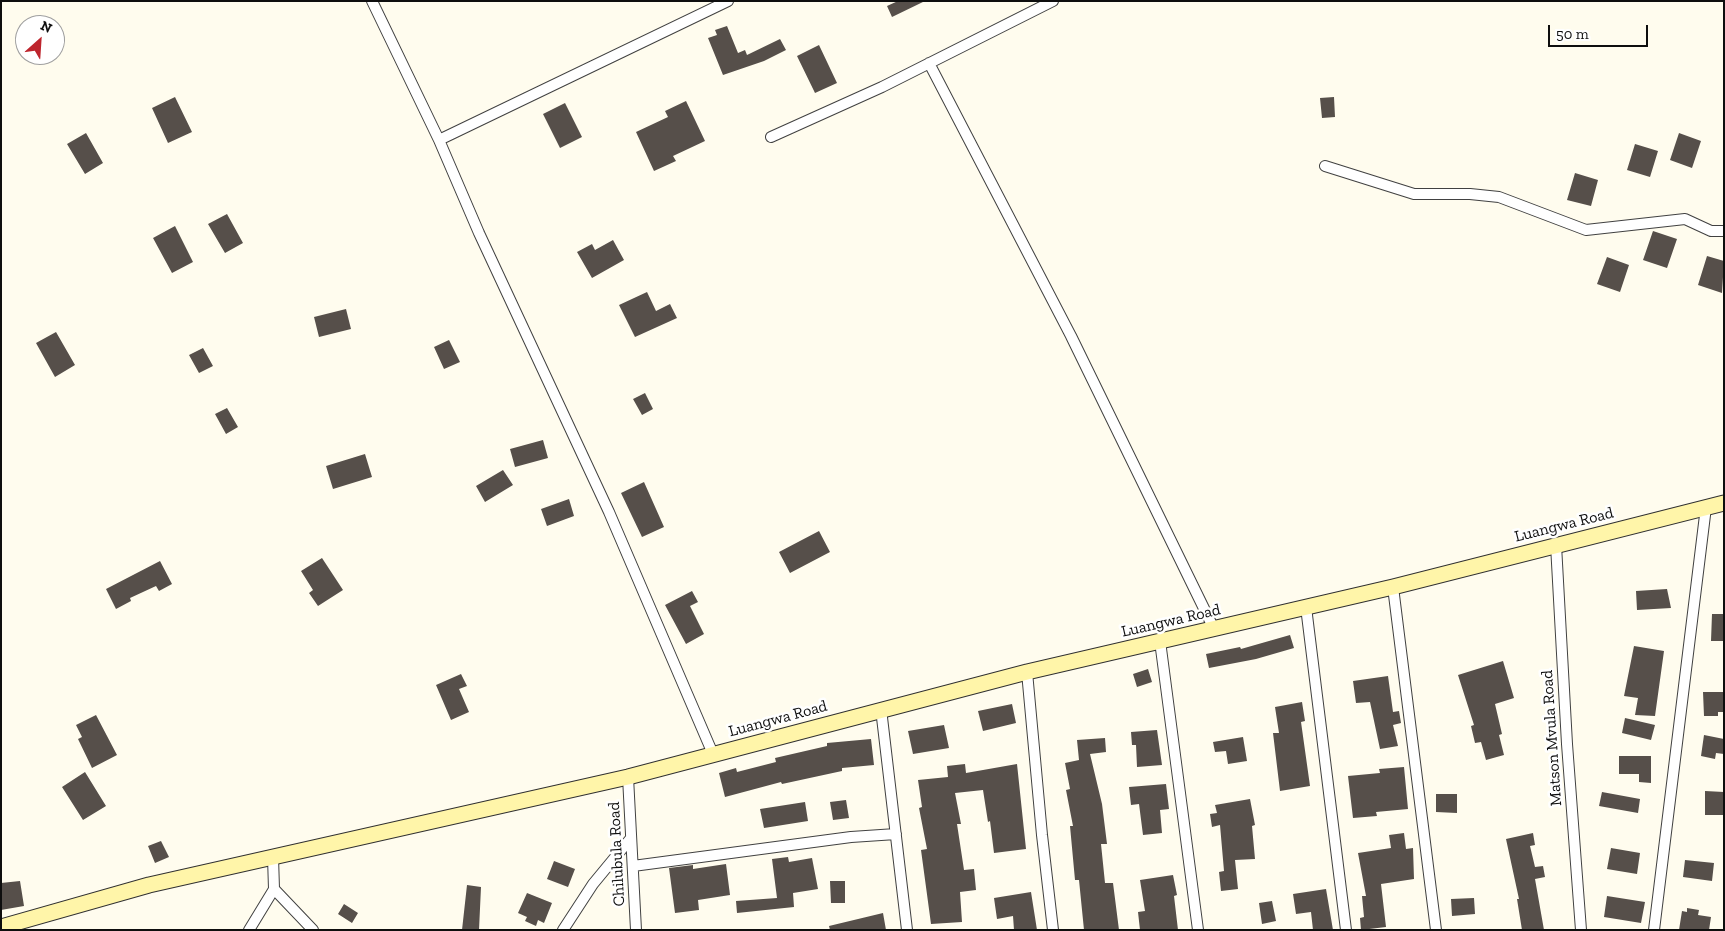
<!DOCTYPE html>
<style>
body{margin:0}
#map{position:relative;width:1725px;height:931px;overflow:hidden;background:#fffcee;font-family:"Zilla Slab",serif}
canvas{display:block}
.frame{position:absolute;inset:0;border:2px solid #0e0e0e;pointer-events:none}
.north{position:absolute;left:15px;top:15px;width:50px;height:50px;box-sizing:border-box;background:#fff;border:1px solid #9f9f9f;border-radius:50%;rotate:26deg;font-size:14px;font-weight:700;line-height:20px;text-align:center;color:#0e0e0e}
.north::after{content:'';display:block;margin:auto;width:18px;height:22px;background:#be252d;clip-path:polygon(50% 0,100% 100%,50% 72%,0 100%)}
.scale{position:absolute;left:1548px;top:25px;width:100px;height:22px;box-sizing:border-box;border:2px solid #0e0e0e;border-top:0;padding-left:6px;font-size:15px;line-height:18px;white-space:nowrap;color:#0e0e0e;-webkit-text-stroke:4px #fff;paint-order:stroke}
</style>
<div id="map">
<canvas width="1725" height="931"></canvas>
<div class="frame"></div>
<div class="north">N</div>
<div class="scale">50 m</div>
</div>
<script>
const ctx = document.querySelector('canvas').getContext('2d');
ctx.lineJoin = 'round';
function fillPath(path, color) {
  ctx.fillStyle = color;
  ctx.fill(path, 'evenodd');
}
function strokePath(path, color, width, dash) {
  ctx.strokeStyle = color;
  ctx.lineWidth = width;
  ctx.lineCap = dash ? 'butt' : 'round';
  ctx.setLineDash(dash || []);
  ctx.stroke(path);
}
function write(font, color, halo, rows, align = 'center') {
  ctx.font = font + ' "Zilla Slab",serif';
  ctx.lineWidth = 5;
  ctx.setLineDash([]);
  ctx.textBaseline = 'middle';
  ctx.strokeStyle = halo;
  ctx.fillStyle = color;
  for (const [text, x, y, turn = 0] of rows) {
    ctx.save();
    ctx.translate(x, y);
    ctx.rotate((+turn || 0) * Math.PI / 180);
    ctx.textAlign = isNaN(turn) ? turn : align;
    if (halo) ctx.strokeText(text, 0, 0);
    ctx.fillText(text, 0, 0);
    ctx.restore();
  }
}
const building = new Path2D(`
 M898 1H925L892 17 887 6Z
 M727 26 738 53 745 50 747 55 780 39 786 50 764 61 723 75 708 38 717 35 715 30Z
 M819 45 837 83 815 93 797 56Z
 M175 97 192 132 168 143 152 108Z
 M1334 97 1335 117 1322 118 1320 98Z
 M686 101 705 141 673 156 676 161 654 171 636 132 668 117 665 111Z
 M565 103 582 137 560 148 543 114Z
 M86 133 103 163 85 174 67 144Z
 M1679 133 1701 141 1692 168 1670 160Z
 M1635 144 1658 151 1650 177 1627 170Z
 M1575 173 1598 180 1591 206 1567 200Z
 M227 214 243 243 225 253 208 224Z
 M175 226 193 262 172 273 153 238Z
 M1653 231 1677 239 1667 268 1643 260Z
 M613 240 624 260 592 278 577 252 592 244 595 250Z
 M1707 256 1724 261 1722 293 1698 285Z
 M1607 257 1629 265 1620 292 1597 284Z
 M647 292 656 311 670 304 677 318 635 337 619 305Z
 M346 309 351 329 319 337 314 317Z
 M56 332 75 365 55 377 36 343Z
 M449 340 460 362 444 369 434 347Z
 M203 348 213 366 199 373 189 355Z
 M645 393 653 409 642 415 633 399Z
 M227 408 238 427 226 434 215 414Z
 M543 440 548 458 515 467 510 449Z
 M365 454 372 477 333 489 326 466Z
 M503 470 513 485 485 502 476 486Z
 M644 482 664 527 642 537 621 493Z
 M569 499 574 516 547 526 541 509Z
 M819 531 830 552 790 573 779 552Z
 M322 558 343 590 318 606 309 593 313 590 301 571Z
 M160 561 172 584 159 591 156 586 130 598 131 601 116 609 106 589Z
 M1667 589 1671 608 1637 610 1636 591Z
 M692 591 698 602 690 606 704 634 686 644 665 605Z
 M1712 614H1724V641H1711Z
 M1290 635 1294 648 1256 659 1209 668 1206 654 1240 647 1241 649Z
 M1634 646 1664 651 1655 716 1635 715 1638 698 1624 696Z
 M1503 661 1514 698 1495 704 1502 734 1499 735 1504 755 1486 760 1481 742 1475 743 1471 726 1474 725 1458 675Z
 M1148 669 1152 682 1137 687 1133 674Z
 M461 674 467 686 459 689 469 712 451 720 436 685Z
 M1388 676 1393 712 1399 711 1401 723 1393 725 1398 746 1380 749 1370 702 1356 703 1353 681Z
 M1703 692H1724V712H1718V716H1704Z
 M1302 702 1305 721 1301 722 1310 786 1280 791 1273 733H1279L1275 707Z
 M1012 704 1016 723 983 731 978 711Z
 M96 715 117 755 92 768 78 739 82 737 76 725Z
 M1625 718 1655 725 1651 740 1622 733Z
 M944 725 949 748 913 754 908 731Z
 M1157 730 1162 765 1137 767 1136 745H1132L1131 732Z
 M1704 735 1724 739V754L1716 753 1715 759 1701 756Z
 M1243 737 1247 761 1228 764 1226 751 1215 752 1213 742Z
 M1105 738 1106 752 1090 754 1102 804 1107 844H1101L1105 883H1113L1119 930H1084L1079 880H1075L1070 826H1073L1066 790 1070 789 1065 763 1079 760 1077 740Z
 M871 739 874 765 842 768V771L782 784 781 782 725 797 719 773 736 768 737 772 776 762 775 758 827 746V743Z
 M1619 756H1651V783L1639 782V774H1619Z
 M965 764 966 773 1017 764 1026 849 994 853 990 821 988 822 983 790 955 793 961 824H957L964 870 974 869 976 890 960 892 962 922 931 924 921 850 927 849 919 808 922 807 918 780 948 777 947 766Z
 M1404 767 1408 809 1376 812 1377 816 1353 818 1348 776 1380 773 1379 769Z
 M85 772 106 806 83 820 62 787Z
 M1166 784 1169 809 1160 810 1162 833 1143 835 1139 804 1131 805 1129 787Z
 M1705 791 1724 792V815H1705Z
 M1602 792 1640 799 1638 813 1599 806Z
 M1436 794H1457V813L1436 812Z
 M1250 799 1255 825 1252 826 1255 859 1235 860 1238 889 1221 891 1219 872 1224 871 1220 825 1212 827 1210 814 1217 813 1215 805Z
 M846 800 849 818 833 820 830 802Z
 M805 802 808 821 764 828 760 809Z
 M1404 833 1406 849 1413 848 1414 879 1381 884 1386 927 1361 930 1360 918 1364 917 1362 896H1366L1358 853 1391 848 1389 835Z
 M1533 833 1535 845 1530 846 1535 867 1543 866 1545 877 1535 879 1544 930H1522L1517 899H1519L1506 839Z
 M161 841 169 857 155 863 148 846Z
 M1611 848 1640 853 1637 874 1607 869Z
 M788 857 789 862 812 858 818 889 793 893 794 907 737 913 736 901 777 898 772 859Z
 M1685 860 1714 863 1712 881 1683 877Z
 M554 861 575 869 568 887 547 879Z
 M726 864 730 895 698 900 699 910 675 913 669 868 693 865V869Z
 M1173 875 1177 895 1174 896 1178 930H1140L1138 912 1145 911 1140 880Z
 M20 881 24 906 1 910V883Z
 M830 881H845V903H831Z
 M467 885 481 887 479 930H462Z
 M1326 889 1333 930H1313L1311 912 1296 914 1293 894Z
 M1031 892 1037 930H1014L1013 916 997 919 994 898Z
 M527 893 552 903 544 923 538 920 536 926 525 921 527 917 518 913Z
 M1607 896 1645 902 1641 923 1604 917Z
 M1474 898 1475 914 1452 916 1451 899Z
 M1272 901 1276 921 1262 924 1259 903Z
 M344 904 358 913 352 923 338 914Z
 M1687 908 1699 910 1698 915 1711 917 1709 930H1679L1682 911 1687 912Z
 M883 913 886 930H830L829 926Z`);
const street = new Path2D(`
 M372 1 439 140 479 233 609 512 713 754
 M929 63 1071 336 1214 629
 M771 137 882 87 1053 1
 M439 140 728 1
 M1325 166 1414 194H1470L1499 197 1586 230 1685 219 1711 231H1724
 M1556 545 1567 744 1581 930
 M1393 587 1436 930
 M1306 607 1346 930
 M1160 641 1198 930
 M1027 672 1042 835 1053 930
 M881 709 907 930
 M628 777 636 930
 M633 866 851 837 896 834
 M274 889 313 930
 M249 930 274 889 273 857
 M563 930 593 884 631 838
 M1654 930 1706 507`);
const secondary = new Path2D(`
 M1 927 149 885 628 777 1027 672 1393 587 1724 503`);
const streetNames = [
 ["Luangwa Road",1564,525,-14],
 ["Luangwa Road",1171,621,-13],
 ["Luangwa Road",778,719,-15],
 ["Matson Mvula Road",1552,738,-94],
 ["Chilubula Road",617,854,-93]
];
fillPath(building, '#564f4a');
strokePath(street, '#414141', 12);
strokePath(secondary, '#303030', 17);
strokePath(street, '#fff', 10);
strokePath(secondary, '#fff5a9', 15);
write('16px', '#0e0e0e', '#fff', streetNames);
</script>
